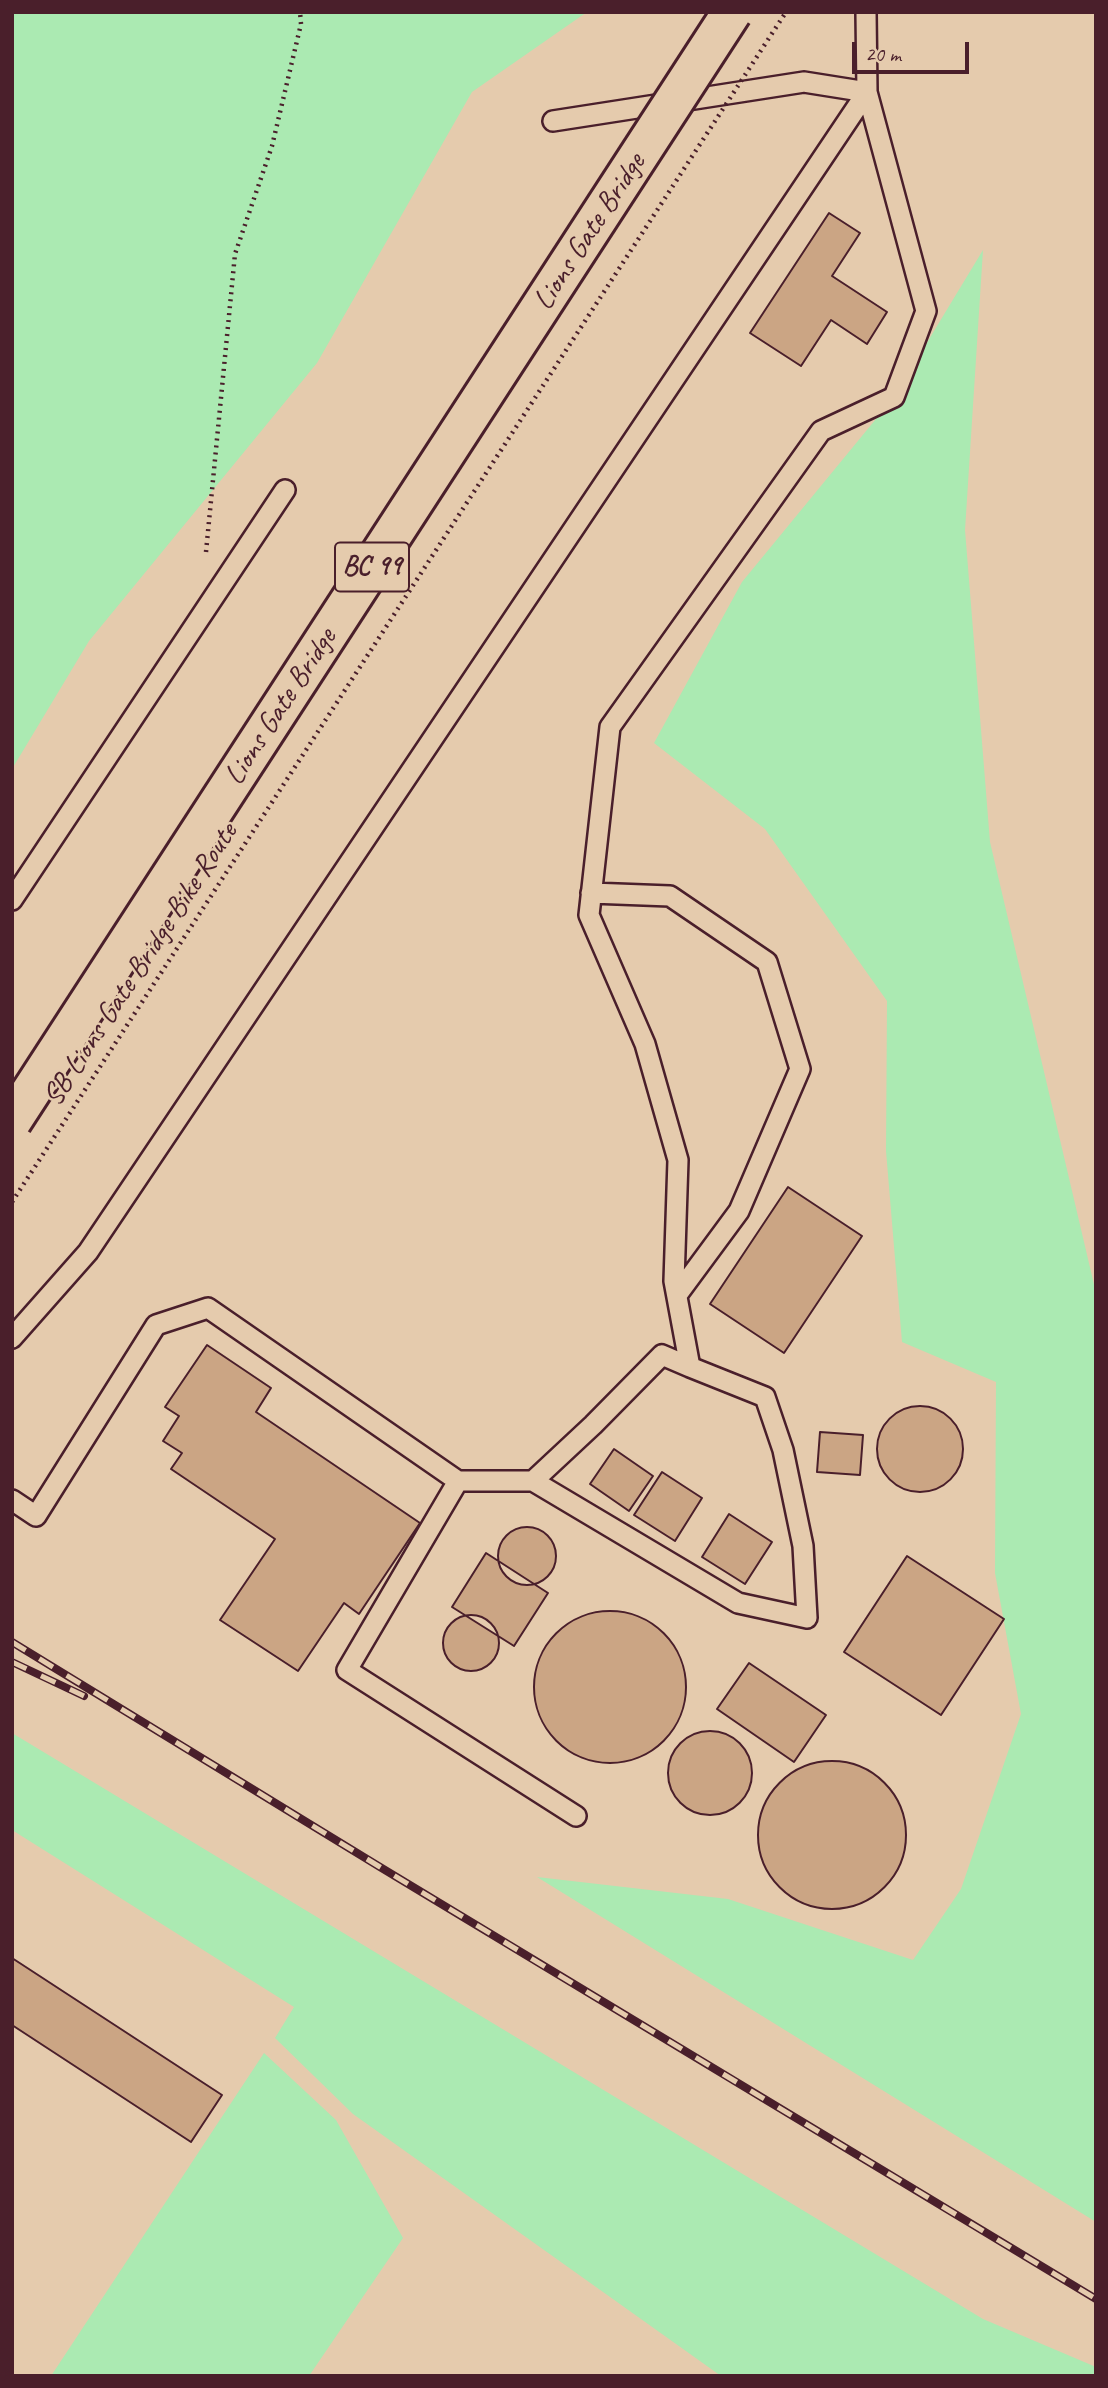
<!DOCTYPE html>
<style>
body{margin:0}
#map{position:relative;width:1108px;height:2388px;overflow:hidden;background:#e5cbad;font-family:Caveat,sans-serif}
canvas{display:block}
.frame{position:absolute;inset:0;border:14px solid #4a1f2b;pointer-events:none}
.scale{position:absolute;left:852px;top:42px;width:117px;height:32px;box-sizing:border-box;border:4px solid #4a1f2b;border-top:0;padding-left:9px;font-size:21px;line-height:24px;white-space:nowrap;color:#4a1f2b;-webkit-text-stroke:5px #e5cbad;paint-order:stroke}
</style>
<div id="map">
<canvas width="1108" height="2388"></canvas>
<div class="frame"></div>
<div class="scale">20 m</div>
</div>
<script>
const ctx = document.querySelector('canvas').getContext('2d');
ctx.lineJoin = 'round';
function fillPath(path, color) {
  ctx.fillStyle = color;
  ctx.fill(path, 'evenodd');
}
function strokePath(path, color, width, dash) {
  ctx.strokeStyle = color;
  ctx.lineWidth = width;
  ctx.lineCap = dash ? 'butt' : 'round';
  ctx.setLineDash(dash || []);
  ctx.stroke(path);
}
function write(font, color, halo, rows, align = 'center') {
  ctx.font = font + ' Caveat,sans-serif';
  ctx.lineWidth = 5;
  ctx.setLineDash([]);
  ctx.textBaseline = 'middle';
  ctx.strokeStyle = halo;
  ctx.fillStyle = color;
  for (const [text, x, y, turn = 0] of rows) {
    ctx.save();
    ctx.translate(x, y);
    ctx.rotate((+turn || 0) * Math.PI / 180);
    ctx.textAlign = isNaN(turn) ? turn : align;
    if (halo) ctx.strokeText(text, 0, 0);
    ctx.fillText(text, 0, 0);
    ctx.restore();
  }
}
const green = new Path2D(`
 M12 12H587L472 92 317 363 89 641 12 769Z
 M983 250 965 530 990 842 1096 1293V2222L537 1877 728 1899 913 1960 961 1889 1021 1714 995 1573 996 1382 902 1342 886 1151 887 1001 765 829 654 743 742 582 894 397Z
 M12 1733 983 2319 1096 2367V2376H721L353 2114 275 2038 294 2007 12 1830Z
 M264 2053 336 2120 403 2238 309 2376H51Z`);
const building = new Path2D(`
 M829 213 860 233 832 276 887 312 867 344 831 320 801 366 750 333Z
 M788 1187 862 1236 784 1353 710 1304Z
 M207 1345 271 1388 256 1412 420 1523 359 1614 344 1603 298 1671 220 1620 275 1539 171 1469 182 1453 163 1441 179 1416 165 1407Z
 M877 1449a43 43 0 1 1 86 0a43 43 0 1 1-86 0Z
 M820 1432 863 1435 860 1475 817 1472Z
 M614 1449 653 1476 629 1511 590 1484Z
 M662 1472 702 1498 675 1541 634 1515Z
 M729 1514 772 1542 745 1584 702 1557Z
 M498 1556a29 29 0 1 1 58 0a29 29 0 1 1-58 0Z
 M486 1553 548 1593 514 1646 452 1607Z
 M907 1556 1004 1619 941 1715 844 1652Z
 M534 1687a76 76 0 1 1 152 0a76 76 0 1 1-152 0Z
 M443 1643a28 28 0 1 1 56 0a28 28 0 1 1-56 0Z
 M749 1663 826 1715 794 1762 717 1709Z
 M668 1773a42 42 0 1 1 84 0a42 42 0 1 1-84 0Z
 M758 1835a74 74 0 1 1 148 0a74 74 0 1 1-148 0Z
 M12 1958 222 2095 191 2142 12 2025Z`);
const path = new Path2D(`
 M206 552 235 254 272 146 301 24 300 12`);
const lane = new Path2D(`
 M553 121 804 82 867 92 926 311 894 397 821 431 610 727 589 915 645 1044 678 1160 674 1281 690 1367 765 1397 783 1450 803 1546 807 1618 738 1603 533 1481 593 1425 662 1355 690 1367
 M591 893 670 896 767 962 800 1069 739 1211 677 1295
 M12 900 285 490
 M12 1338 88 1252 867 92 866 12
 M458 1481 347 1670 576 1816
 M12 1500 36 1516 156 1325 208 1308 458 1481H533`);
const rail = new Path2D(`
 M12 1642 380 1867 1096 2299
 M12 1662 84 1696`);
const pathBridge = new Path2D(`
 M12 1202 786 12`);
const highwayBridge = new Path2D(`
 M12 1121 732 12`);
const shields = [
 [372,567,74]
];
const shieldNames = [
 ["BC 99",372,567]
];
const streetNames = [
 ["Lions Gate Bridge",590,232,-57],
 ["Lions Gate Bridge",281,707,-57],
 ["SB Lions Gate Bridge Bike Route",141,965,-57]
];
fillPath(green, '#abeab2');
fillPath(building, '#cba584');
strokePath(building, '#4a1f2b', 2);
strokePath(lane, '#4a1f2b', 24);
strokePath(path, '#4a1f2b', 4.5, [2, 5]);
strokePath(lane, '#e5cbad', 19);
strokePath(rail, '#4a1f2b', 8);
strokePath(rail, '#e5cbad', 5, [16]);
strokePath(highwayBridge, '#4a1f2b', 44, []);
strokePath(pathBridge, '#4a1f2b', 4.5, [2, 5]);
strokePath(highwayBridge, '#e5cbad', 38);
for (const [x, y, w] of shields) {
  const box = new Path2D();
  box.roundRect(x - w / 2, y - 24.5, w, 49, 5);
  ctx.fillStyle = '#e5cbad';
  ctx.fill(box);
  strokePath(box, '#4a1f2b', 2);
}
write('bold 28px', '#4a1f2b', null, shieldNames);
write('30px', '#4a1f2b', '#e5cbad', streetNames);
</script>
